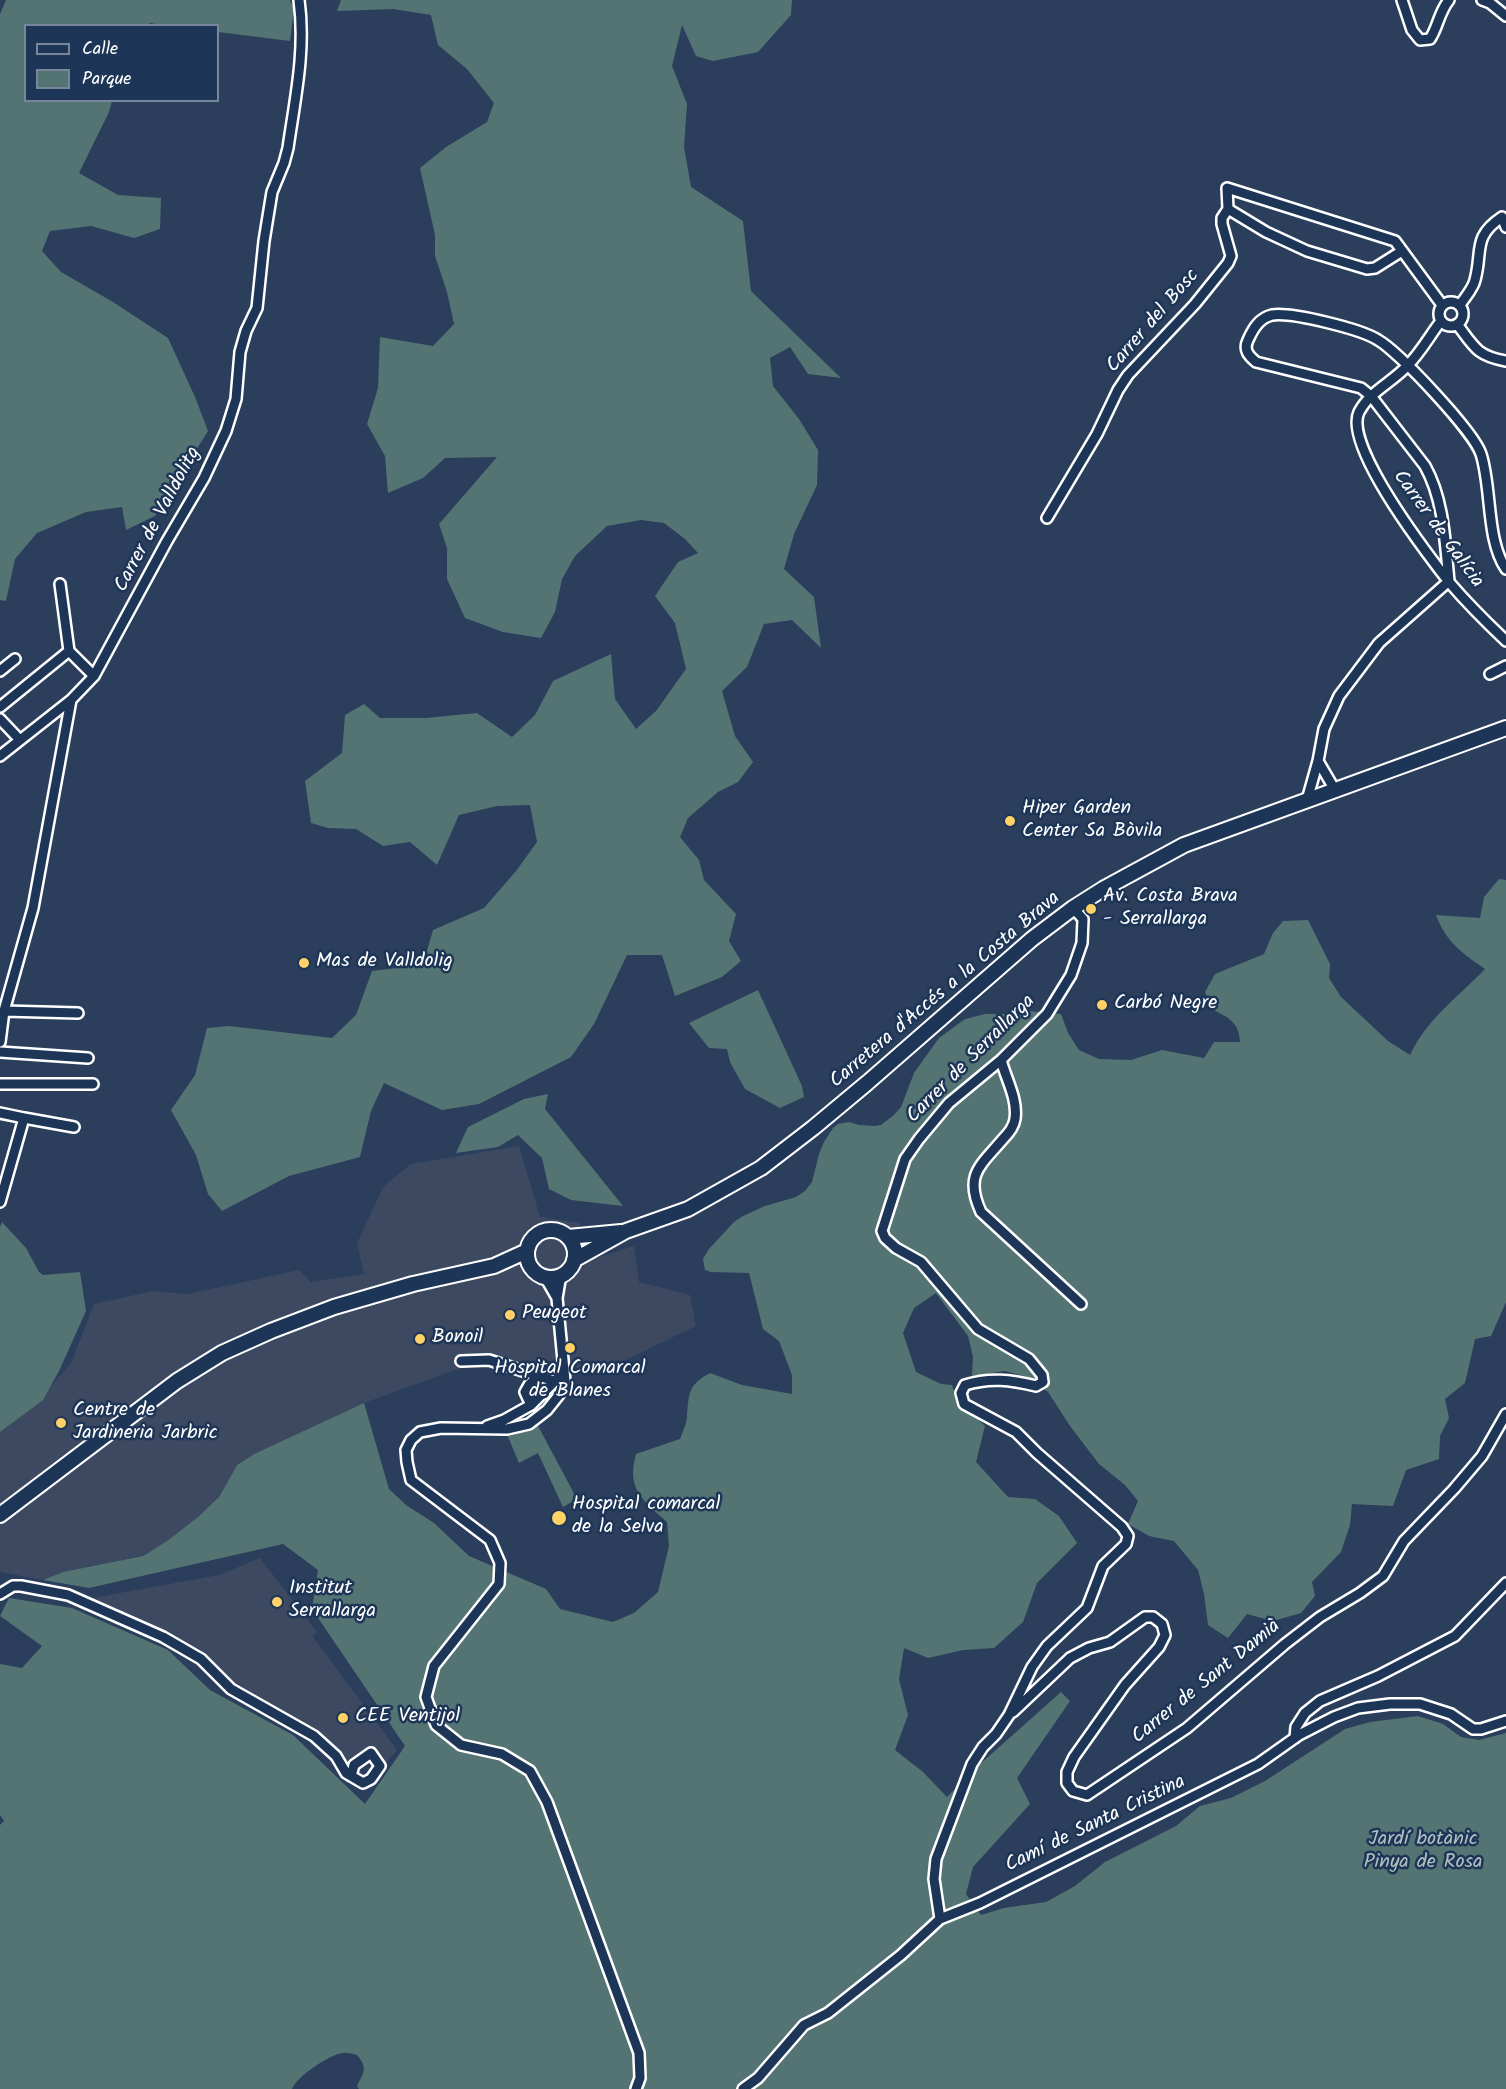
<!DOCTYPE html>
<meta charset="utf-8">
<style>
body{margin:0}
#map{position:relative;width:1506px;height:2089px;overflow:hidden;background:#2b3e5c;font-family:Kalam,sans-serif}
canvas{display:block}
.legend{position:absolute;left:24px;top:24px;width:195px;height:78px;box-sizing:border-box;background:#1d3557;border:2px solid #77869a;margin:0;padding:8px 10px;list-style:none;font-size:18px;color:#fff}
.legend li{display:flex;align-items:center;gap:12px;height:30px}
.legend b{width:30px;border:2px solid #77869a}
</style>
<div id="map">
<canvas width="1506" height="2089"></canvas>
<ul class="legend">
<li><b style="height:8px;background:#1d3557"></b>Calle</li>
<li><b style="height:16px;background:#547474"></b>Parque</li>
</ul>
</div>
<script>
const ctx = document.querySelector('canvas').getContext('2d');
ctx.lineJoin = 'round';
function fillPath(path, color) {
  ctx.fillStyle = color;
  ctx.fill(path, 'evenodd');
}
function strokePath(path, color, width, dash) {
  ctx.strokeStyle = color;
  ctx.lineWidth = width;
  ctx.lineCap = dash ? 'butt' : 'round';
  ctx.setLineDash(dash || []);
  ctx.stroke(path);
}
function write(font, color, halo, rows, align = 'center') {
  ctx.font = font + ' Kalam,sans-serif';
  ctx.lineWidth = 5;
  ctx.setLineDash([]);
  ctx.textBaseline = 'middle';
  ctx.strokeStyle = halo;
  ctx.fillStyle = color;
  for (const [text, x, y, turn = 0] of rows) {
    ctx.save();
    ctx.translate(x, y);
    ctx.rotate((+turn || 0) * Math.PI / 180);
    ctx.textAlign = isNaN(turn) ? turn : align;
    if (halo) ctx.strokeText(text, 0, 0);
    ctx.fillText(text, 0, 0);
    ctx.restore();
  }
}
const built = new Path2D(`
 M519 1146 540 1217 579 1223 590 1260 634 1246 639 1282 690 1295 696 1326 601 1372 572 1376 513 1373 472 1364 364 1403 254 1454 237 1464 219 1497 198 1517 167 1541 142 1556 63 1572 43 1580 0 1572V1428L38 1401 71 1363 94 1304 153 1291 188 1294 299 1270 311 1282 364 1274 357 1243 383 1187 411 1164Z
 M260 1558 317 1632 313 1637 397 1750 383 1767 369 1749 347 1769 316 1733 232 1687 201 1651 92 1598 219 1575Z`);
const green = new Path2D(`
 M6 0H290L294 9 290 41 218 32V26H168L150 23 147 26H26V100L112 101 109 112 79 173 118 195 161 198 160 229 134 238 91 226 50 231 42 251 61 272 113 302 168 338 195 397 208 431 155 516 126 530 122 507 86 512 37 533 15 559 6 601 0 600V14Z
 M341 0H792L791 15 758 52 713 61 696 56 682 25 672 66 687 104 684 147 691 187 743 221 751 291 841 378 808 374 790 347 770 358 773 386 799 419 818 450 817 485 794 534 784 569 814 597 821 648 792 620 764 624 747 667 722 691 735 736 753 762 738 782 718 792 688 818 680 837 699 860 704 880 736 914 729 941 741 961 722 977 675 996 662 955H627L594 1024 571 1057 479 1104 442 1110 384 1083 371 1111 360 1157 289 1176 222 1211 208 1194 196 1155 171 1110 195 1075 207 1028 229 1026 332 1038 356 1015 372 971 423 965 433 930 484 908 516 871 537 842 530 805 497 806 459 815 437 865 410 842 383 846 356 829 328 828 311 823 305 781 342 753 345 715 364 704 380 718H426L477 713 512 737 535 715 553 681 611 654 615 699 636 729 656 711 686 669 675 623 655 596 678 562 698 553 685 539 664 523 641 520 607 526 575 556 562 579 555 612 541 638 503 632 465 618 447 579V548L439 524 497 457 445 458 423 478 388 493 385 456 367 424 378 388 380 337 433 346 454 324 447 292 435 256V235L420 168 446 147 487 122 494 103 467 69 438 45 431 15 393 9 337 11Z
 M1499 879 1506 880V1302L1491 1336 1475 1339 1465 1383 1445 1399 1449 1418 1440 1436 1439 1459 1406 1470 1393 1506 1352 1504 1350 1525 1341 1552 1312 1582 1315 1596 1301 1613 1273 1621 1247 1614 1228 1638 1208 1625 1204 1594 1198 1570 1174 1541 1149 1536 1128 1524 1138 1501 1125 1485 1099 1464 1070 1426 1048 1392 1027 1377 1005 1371 972 1376 973 1357 968 1336 936 1293 914 1308 903 1333 916 1372 941 1384 952 1385 957 1400 985 1426 976 1462 1008 1497 1035 1499 1059 1516 1077 1543 1037 1583 1023 1622 994 1648 963 1650 928 1658 904 1648 899 1679 908 1715 895 1750 923 1772 947 1797 979 1765 1061 1692 1070 1701 1017 1778 1030 1804 973 1867 966 1894 981 1915 1004 1908 1046 1902 1075 1886 1105 1862 1176 1826 1200 1806 1231 1798 1265 1781 1345 1729 1370 1722 1418 1716 1443 1724 1461 1737 1479 1740 1506 1733V2089H359L357 2086C364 2072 368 2068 357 2055 353 2054 347 2052 343 2053 330 2054 296 2077 292 2089H0V1825L4 1821 0 1815V1664L22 1668 42 1646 0 1616 9 1598 72 1608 168 1650 210 1690 293 1735 365 1804 405 1746 312 1609 318 1570 283 1544 89 1588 43 1580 63 1572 143 1556 167 1541 198 1517 219 1497 237 1465 254 1454 364 1403 389 1489 406 1505 434 1523 469 1556 546 1589 560 1609 613 1622 634 1613 658 1592 669 1546 667 1522C643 1500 626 1490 636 1454L680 1439C683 1431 687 1423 687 1416 689 1393 688 1385 710 1373L742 1385 792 1394V1375L779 1341 763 1329 749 1273 711 1272 705 1270 703 1259 709 1249 734 1222 743 1216 765 1206 796 1197 805 1191 812 1182 819 1154 824 1142 833 1128 838 1124 849 1122 859 1125 875 1126 881 1125 894 1115 901 1107 914 1073 939 1038 965 1019 985 1014H1008L1029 1011 1061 1014 1068 1033 1079 1050 1099 1059 1131 1060 1162 1050 1204 1058 1214 1042H1240C1239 1022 1229 1018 1212 1009L1205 992 1215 974 1264 954 1273 933 1283 921 1308 920 1330 964 1329 978 1341 997 1388 1041 1410 1055C1427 1019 1458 997 1485 969 1462 953 1446 942 1436 915L1480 918 1484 897Z
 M758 990 802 1086 804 1097 780 1108 745 1089 730 1062 727 1049 709 1048 689 1023Z
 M548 1094 545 1109 623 1206 571 1200 549 1189 542 1158 518 1135 498 1147 456 1153 468 1127 524 1099Z
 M2 1222 26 1248 39 1272 43 1275 80 1272 86 1311 59 1371 43 1400 0 1432V1227Z
 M537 1424 577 1499 563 1507 538 1453 519 1463 506 1432 530 1428Z`);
const street = new Path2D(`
 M1402 0 1412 30 1420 40 1430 39C1438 27 1439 12 1449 0
 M1482 0 1490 3 1506 16
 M1402 251 1375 268 1367 269 1307 251 1266 232 1228 209 1227 188 1395 241 1442 305
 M1439 314a12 12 0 1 1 24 0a12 12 0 1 1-24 0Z
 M1460 305C1465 297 1473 289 1475 280 1483 251 1472 237 1502 217L1506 227
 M1441 321C1430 335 1421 352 1408 365 1393 382 1370 391 1359 412 1343 445 1428 555 1449 582 1467 603 1486 622 1506 641
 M1457 324C1474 347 1477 356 1506 361
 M1047 518 1097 434 1118 390 1128 375 1195 304 1228 263 1231 256 1222 224V218L1228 209
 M60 584 69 651 94 676
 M0 671 15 659
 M1490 674 1506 666
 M0 707 69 651
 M0 719 20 740
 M0 756 71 700
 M1335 790 1318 761 1324 729 1339 696 1379 643 1449 581C1445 542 1444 500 1425 466L1371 396 1361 388 1256 362C1249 356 1243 350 1248 340 1253 329 1259 318 1272 315 1292 312 1361 329 1378 340 1399 352 1474 432 1481 454 1492 488 1486 540 1506 569
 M1307 800 1318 761
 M4 1011 78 1013
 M0 1042 4 1011 33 908 71 700 94 676 167 541 204 478 226 431 236 399 240 352 246 331 257 308 264 241 272 192 284 163 288 148C295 99 306 50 299 0
 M0 1052 88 1058
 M1001 1060C1006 1079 1018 1099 1015 1119 1014 1126 1008 1134 1003 1139 980 1166 964 1175 981 1212L1081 1304
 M0 1084H93
 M0 1113 24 1118 0 1202
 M24 1118 74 1127
 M561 1275 557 1298 565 1381 559 1395 547 1410 529 1424 507 1429 441 1428 420 1432 411 1440 406 1450 407 1462 411 1480 490 1540 500 1563 499 1584 434 1666 426 1697 436 1725 461 1745 502 1754 530 1771 547 1802 639 2053 640 2078 636 2089
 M545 1277 557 1298
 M461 1361 489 1360 554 1381
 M531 1405 525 1392 529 1385 538 1376
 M487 1426 504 1420 531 1405 564 1372
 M0 1594 13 1586H21L68 1595 163 1637 201 1659 231 1689 314 1736 336 1756 346 1773 363 1783 371 1779 380 1766 371 1753 354 1765 351 1776
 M1013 1712 1070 1658 1089 1648 1110 1642 1145 1617H1153L1162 1624 1165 1635 1159 1647 1125 1685 1074 1757 1067 1772V1783L1073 1791 1087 1795 1187 1728 1285 1644 1320 1617 1360 1593 1383 1576 1404 1541 1454 1489 1482 1456 1506 1414
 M1295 1738 1296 1727 1305 1713 1320 1701 1378 1676 1455 1636 1506 1583
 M940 1919 934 1879 936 1859 972 1764 983 1747 996 1734 1009 1715 1032 1667 1047 1646 1087 1608 1103 1566 1126 1544 1128 1536 1122 1527 1037 1453 1016 1432 964 1404 961 1393 965 1385C990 1377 1011 1380 1036 1386L1043 1382 1042 1375 1029 1359 978 1329 921 1262 896 1248 885 1238 882 1231 905 1159 919 1139 949 1103 1001 1060 1047 1014 1071 975 1082 943 1083 919 1073 908
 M743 2089 758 2078 804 2025 828 2013 901 1955 940 1919 980 1903 1258 1764 1299 1735 1334 1717 1358 1708 1390 1704H1420L1451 1714 1473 1729H1481L1506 1721`);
const secondary = new Path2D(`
 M527 1254a24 24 0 1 1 48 0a24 24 0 1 1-48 0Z
 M568 1237 621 1232
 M574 1260 626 1231 688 1209 761 1168 813 1128 867 1083 1032 939 1073 908 1103 889 1184 845 1506 728
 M0 1515 177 1381 222 1353 271 1331 334 1307 413 1284 494 1266 527 1251`);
const markers = [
 [1010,821,6,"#ffd166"],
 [1091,909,6,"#ffd166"],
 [304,963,6,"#ffd166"],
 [1102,1005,6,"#ffd166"],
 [510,1315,6,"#ffd166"],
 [420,1339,6,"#ffd166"],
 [570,1348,6,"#ffd166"],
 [61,1423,6,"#ffd166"],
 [559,1518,8,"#ffd166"],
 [277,1602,6,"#ffd166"],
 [343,1718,6,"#ffd166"]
];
const streetNames = [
 ["Carrer del Bosc",1154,322,-49],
 ["Carrer de Valldolitg",159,520,-62],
 ["Carrer de Galícia",1437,530,54],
 ["Carretera d'Accés a la Costa Brava",946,991,-40],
 ["Carrer de Serrallarga",972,1060,-45],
 ["Carrer de Sant Damià",1207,1683,-39],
 ["Camí de Santa Cristina",1096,1825,-26]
];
const poiNames = [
 ["Hiper Garden",1022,810],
 ["Center Sa Bòvila",1022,833],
 ["Av. Costa Brava",1103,898],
 ["- Serrallarga",1103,921],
 ["Mas de Valldolig",316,963],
 ["Carbó Negre",1114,1005],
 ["Peugeot",522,1315],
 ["Bonoil",432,1339],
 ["Hospital Comarcal",570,1370,"center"],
 ["de Blanes",570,1393,"center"],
 ["Centre de",73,1412],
 ["Jardineria Jarbric",73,1435],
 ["Hospital comarcal",572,1506],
 ["de la Selva",572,1529],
 ["Institut",289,1590],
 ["Serrallarga",289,1613],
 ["CEE Ventijol",355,1718]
];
const parkNames = [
 ["Jardí botànic",1423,1841],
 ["Pinya de Rosa",1423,1864]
];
fillPath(built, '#3c4961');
fillPath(green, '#547474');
strokePath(street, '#fff', 14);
strokePath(secondary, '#fff', 18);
strokePath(street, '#1d3557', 9);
strokePath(secondary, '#1d3557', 14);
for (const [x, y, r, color] of markers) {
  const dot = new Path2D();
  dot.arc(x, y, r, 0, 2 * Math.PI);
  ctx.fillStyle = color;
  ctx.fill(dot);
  strokePath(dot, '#1d3557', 2);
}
write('20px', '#fff', '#1d3557', streetNames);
write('20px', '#fff', '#1d3557', poiNames, 'left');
write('20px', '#b2c0c0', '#1d3557', parkNames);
</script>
